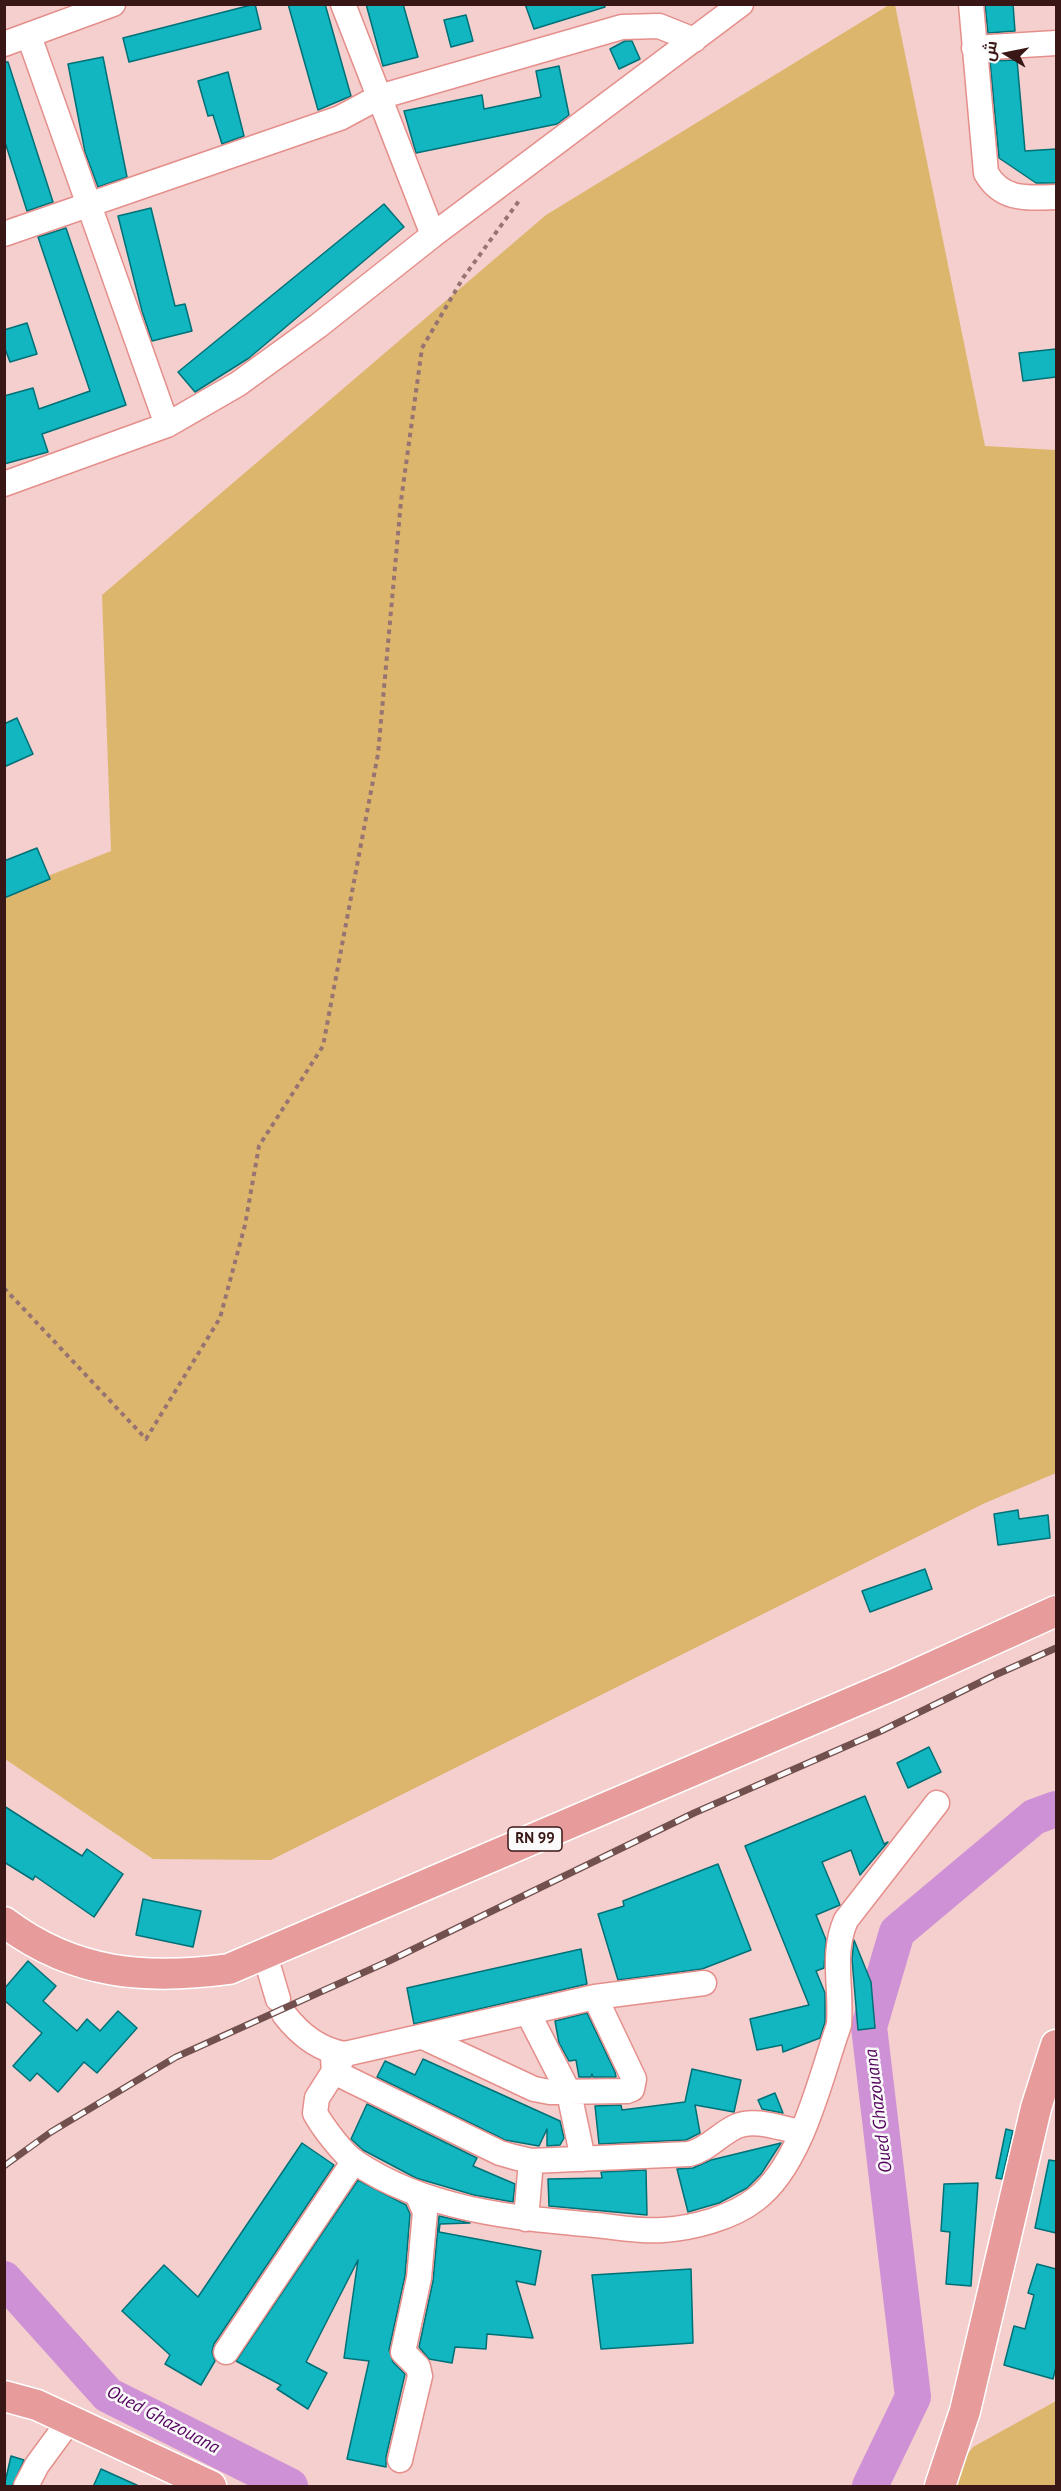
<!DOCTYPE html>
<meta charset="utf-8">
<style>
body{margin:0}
#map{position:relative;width:1061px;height:2491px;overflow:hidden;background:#f4cfcd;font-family:"PT Sans",Cairo,sans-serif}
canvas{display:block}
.frame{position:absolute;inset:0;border:6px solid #381716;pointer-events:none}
.north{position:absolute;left:977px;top:24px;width:60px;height:60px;-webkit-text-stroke:4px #fafafa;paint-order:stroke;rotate:280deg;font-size:16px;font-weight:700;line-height:24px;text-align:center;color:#381716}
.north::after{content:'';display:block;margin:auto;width:21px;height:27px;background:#381716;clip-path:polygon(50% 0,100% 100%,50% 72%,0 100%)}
</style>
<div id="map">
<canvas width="1061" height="2491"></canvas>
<div class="frame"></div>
<div class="north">ش</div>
</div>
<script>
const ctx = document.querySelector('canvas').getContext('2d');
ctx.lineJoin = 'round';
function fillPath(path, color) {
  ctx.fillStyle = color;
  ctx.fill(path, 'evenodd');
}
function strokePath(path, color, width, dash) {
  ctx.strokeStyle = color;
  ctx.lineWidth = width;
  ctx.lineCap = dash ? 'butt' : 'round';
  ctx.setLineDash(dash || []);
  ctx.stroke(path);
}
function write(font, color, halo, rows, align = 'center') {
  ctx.font = font + ' "PT Sans",sans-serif';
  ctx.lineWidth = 5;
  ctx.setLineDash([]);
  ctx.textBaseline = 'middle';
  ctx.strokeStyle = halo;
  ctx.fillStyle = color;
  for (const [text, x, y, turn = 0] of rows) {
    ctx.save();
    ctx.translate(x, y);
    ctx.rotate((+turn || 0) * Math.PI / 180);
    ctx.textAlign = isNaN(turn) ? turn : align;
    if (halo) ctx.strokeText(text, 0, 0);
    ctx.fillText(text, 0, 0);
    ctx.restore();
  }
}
const green = new Path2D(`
 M889 5H895L985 446 1056 450V1473L985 1503 271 1860 153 1859 5 1759V893L111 851 102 595 546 215Z
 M1056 2401V2486H943L973 2447Z`);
const river = new Path2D(`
 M4 2279 108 2395 290 2486
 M870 2486 913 2397 869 2027 897 1932 1034 1817 1056 1809`);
const building = new Path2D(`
 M255 4 261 29 129 62 123 38Z
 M288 4H325L351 96 318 110Z
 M366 4H403L418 57 383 66Z
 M525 4H604L605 7 534 29Z
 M985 4H1013L1015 31 988 33Z
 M466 15 473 41 451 47 444 20Z
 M625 41H632L640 59 619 69 610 49Z
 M103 57 127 177 98 187 85 152 68 64Z
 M1017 60 1025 151 1056 149V183H1036L999 158 990 61Z
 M4 62H8L53 202 27 211 4 139Z
 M559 66 569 115 557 124 416 153 404 111 482 95 484 109 541 97 536 71Z
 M228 72 244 136 222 144 213 115 208 116 198 81Z
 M384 204 404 227 249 358 195 392 178 372Z
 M151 208 175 306 185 304 192 331 152 341 142 311 118 216Z
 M66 228 126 405 42 434 48 452 4 464V396L33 388 39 409 90 391 38 237Z
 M27 323 37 354 10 362 4 346V330Z
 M1056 349V377L1023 381 1019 353Z
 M17 718 33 754 4 767V724Z
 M37 848 50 879 4 898V861Z
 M1018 1510 1019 1519 1048 1515 1050 1538 998 1545 994 1514Z
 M925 1569 932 1589 870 1612 862 1591Z
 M929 1747 941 1772 908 1788 897 1763Z
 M865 1796 884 1844 888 1842 860 1875 851 1850 822 1862 840 1905 816 1915 826 1940 824 1968 816 1971 825 1993V2022L820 2038 783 2052 782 2045 757 2050 750 2019 809 2005 745 1846Z
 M4 1806 82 1856 87 1849 123 1874 94 1917 35 1876 33 1880 4 1862Z
 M718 1864 751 1950 702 1969 618 1980 598 1914 624 1906 623 1901Z
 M143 1899 201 1911 193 1947 136 1935Z
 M854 1940 871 1982 875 2028 858 2030 852 1959Z
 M581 1949 587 1984 414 2024 407 1988Z
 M28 1961 56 1986 43 2001 77 2031 87 2019 100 2031 118 2011 137 2028 97 2073 84 2062 58 2092 37 2073 30 2081 13 2066 42 2033 4 2000V1989Z
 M587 2013 615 2072 616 2077H593L592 2074 591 2077H579L576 2060 569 2061 559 2043 555 2021Z
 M423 2059 560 2121 564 2138 560 2145 547 2146V2129L539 2146 505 2140 377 2077 385 2061 415 2075Z
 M692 2069 741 2080 734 2112 695 2105 700 2133 686 2140 599 2144 595 2106 621 2105 622 2110 685 2102Z
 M775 2093 783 2113 762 2109 758 2100Z
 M367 2104 477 2158 473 2166 515 2184 513 2202 474 2195 416 2178 363 2150 351 2139Z
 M1006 2129 1013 2131 1002 2179 996 2178Z
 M302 2143 334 2165 214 2344 212 2352 215 2361 201 2385 165 2364 170 2355 122 2311 164 2265 198 2297Z
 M781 2143 761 2174 747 2188 719 2203 688 2212 677 2169 693 2168 711 2160Z
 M1049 2160 1056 2161V2233L1035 2228Z
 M646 2170 647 2215 549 2206 548 2179 602 2178 601 2172Z
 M358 2180 406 2205 410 2214 405 2276 389 2350 393 2362 405 2374 386 2457V2467L347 2459 369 2361 344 2358 358 2260 306 2362 327 2373 308 2409 277 2389 281 2385 236 2361Z
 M978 2183 971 2286 946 2284 950 2232 941 2231 944 2184Z
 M439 2216 470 2223 440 2224 439 2232 541 2251 535 2285 516 2281 533 2338 487 2334 486 2349 455 2347 452 2363 429 2359 419 2347 433 2281Z
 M1037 2264 1056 2269V2367L1053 2379 1004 2365 1014 2326 1025 2329 1034 2295 1028 2293Z
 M691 2269 693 2343 601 2349 592 2275Z
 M11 2456 24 2460 12 2487H4Z
 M101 2469 141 2487H93Z`);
const path = new Path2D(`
 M4 1288 146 1439 220 1318 245 1225 259 1146 323 1046 378 754 401 501 422 348 463 278 521 198`);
const minor = new Path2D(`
 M343 4 433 235
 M971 4 986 173C1002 201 1027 198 1056 197
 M29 36 167 425
 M4 44 113 4
 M974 48 1056 43
 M4 234 340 118 379 97 622 27 659 26 694 40
 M4 484 167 425 238 384 318 326 433 235 741 4
 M265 1955 278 1999
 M528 2013 569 2093 583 2159
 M284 2014C300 2035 319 2050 345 2054L595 1997 704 1983
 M425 2038 534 2089 550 2092 627 2091 632 2089 634 2079 595 1997
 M345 2054 317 2098 315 2113C322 2126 343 2154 355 2162 426 2210 513 2218 595 2225 616 2227 641 2232 663 2230 693 2228 732 2218 756 2199 802 2164 820 2078 839 2025 842 1989 831 1953 846 1920L937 1803
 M333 2058 334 2072 500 2153 514 2157 531 2161 689 2154C709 2149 719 2134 737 2126 755 2118 782 2129 801 2132
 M526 2219 531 2161
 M226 2352 354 2161
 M400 2460 420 2376 418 2367 403 2352 419 2278 425 2212 417 2194
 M26 2486 37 2465 70 2420`);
const major = new Path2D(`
 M4 1922C74 1975 146 1980 229 1969L895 1684 1056 1611
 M4 2396 37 2405 211 2486
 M940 2486 965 2411 1036 2108 1056 2045`);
const rail = new Path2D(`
 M4 2166 51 2132 176 2057 389 1961 694 1813 881 1731 993 1676 1056 1648`);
const shields = [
 [535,1839,54]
];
const shieldNames = [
 ["RN 99",535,1839]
];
const waterNames = [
 ["Oued Ghazouana",879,2111,-97],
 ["Oued Ghazouana",163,2420,28]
];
fillPath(green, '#ddb66d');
strokePath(river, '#ce91d6', 36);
fillPath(building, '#11b6c0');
strokePath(building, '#007077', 1.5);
strokePath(minor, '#e58f8c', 27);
strokePath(major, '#fff', 33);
strokePath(path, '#977472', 4, [4.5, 4.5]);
strokePath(minor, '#fff', 24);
strokePath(major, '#e79b9b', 30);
strokePath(rail, '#72504e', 7);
strokePath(rail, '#fafafa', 4.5, [14]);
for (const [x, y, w] of shields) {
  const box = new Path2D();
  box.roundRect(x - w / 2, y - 12, w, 24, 4.5);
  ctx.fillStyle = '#fafafa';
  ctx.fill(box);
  strokePath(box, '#381716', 1.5);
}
write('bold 15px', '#381716', null, shieldNames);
write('italic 18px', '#52025c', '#fafafa', waterNames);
</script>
